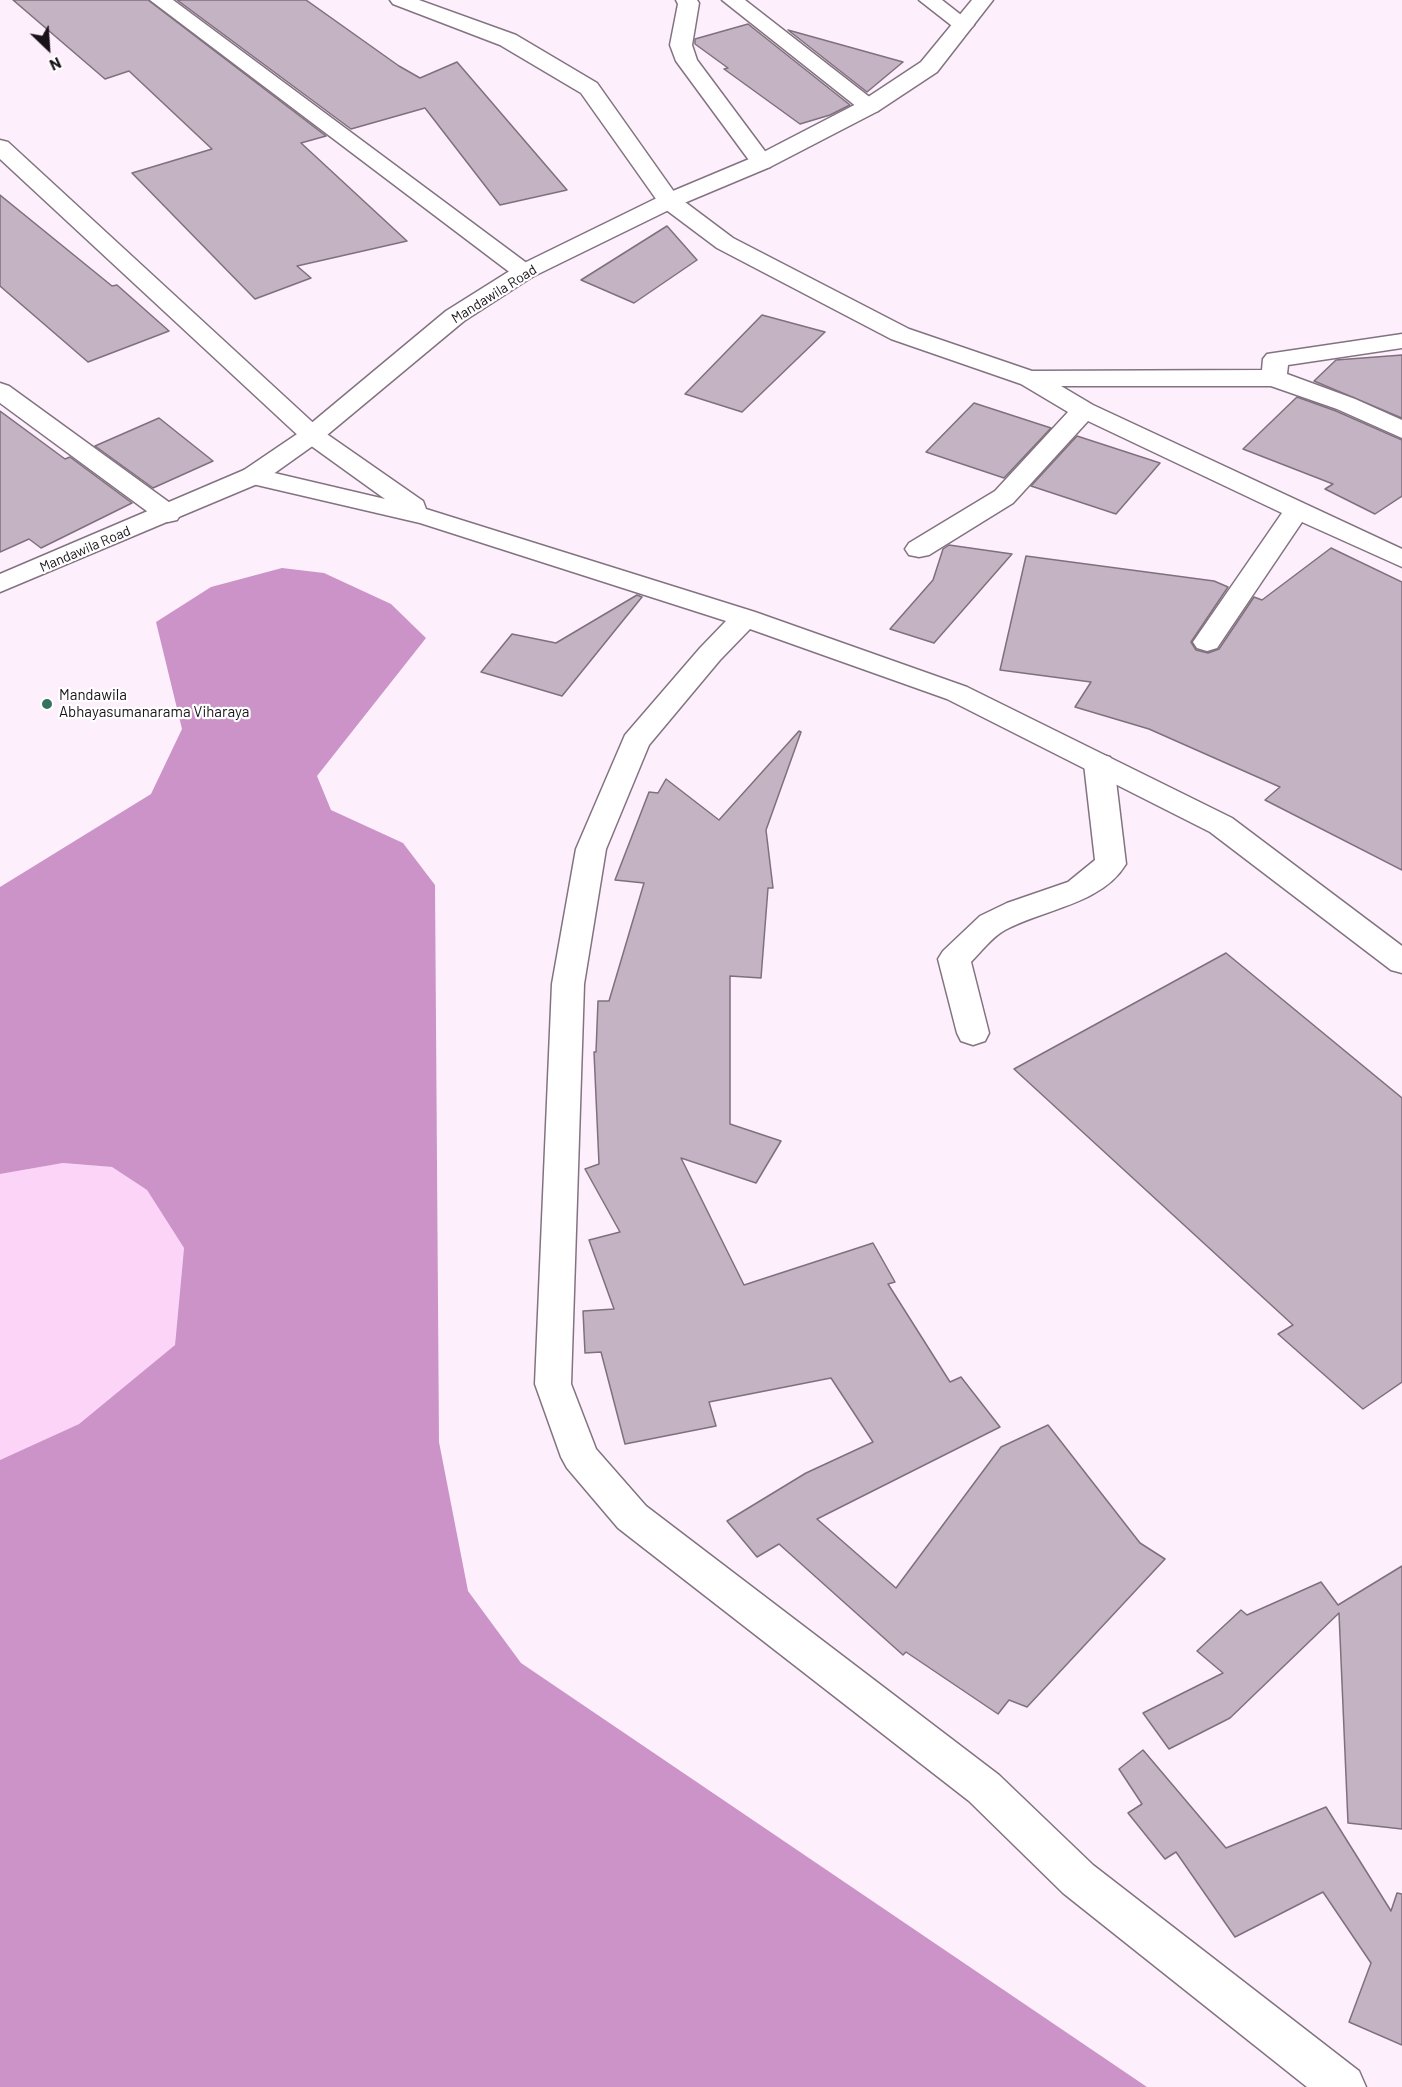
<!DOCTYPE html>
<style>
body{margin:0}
#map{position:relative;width:1402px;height:2087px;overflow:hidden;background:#fdeffc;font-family:Barlow,sans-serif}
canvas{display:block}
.north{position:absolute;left:18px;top:18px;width:60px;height:60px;-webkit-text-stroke:4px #fff;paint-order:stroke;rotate:155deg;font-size:16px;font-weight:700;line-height:24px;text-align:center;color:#191319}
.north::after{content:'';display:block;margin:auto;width:21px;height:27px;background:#191319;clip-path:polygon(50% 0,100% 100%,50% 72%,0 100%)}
</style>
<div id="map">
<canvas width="1402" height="2087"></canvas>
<div class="north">N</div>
</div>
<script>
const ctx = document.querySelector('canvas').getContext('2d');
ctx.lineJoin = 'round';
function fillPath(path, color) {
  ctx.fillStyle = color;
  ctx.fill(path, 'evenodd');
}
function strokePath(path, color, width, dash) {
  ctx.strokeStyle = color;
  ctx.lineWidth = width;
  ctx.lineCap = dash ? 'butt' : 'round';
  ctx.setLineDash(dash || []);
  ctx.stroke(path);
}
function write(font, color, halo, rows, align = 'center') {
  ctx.font = font + ' Barlow,sans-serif';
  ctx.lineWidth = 4.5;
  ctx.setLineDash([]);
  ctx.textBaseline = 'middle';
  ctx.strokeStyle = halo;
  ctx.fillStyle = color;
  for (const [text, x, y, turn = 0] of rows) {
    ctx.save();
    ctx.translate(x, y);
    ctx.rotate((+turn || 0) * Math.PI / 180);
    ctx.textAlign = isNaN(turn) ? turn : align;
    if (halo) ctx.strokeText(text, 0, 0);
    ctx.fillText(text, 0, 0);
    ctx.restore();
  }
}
const green = new Path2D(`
 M63 1163 112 1167 147 1190 184 1248 175 1345 79 1424 0 1460V1174Z`);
const water = new Path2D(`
 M282 568 324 573 391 604 426 638 317 776 331 810 403 843 435 885 439 1442 468 1591 521 1663 1147 2087H0V1460L79 1424 175 1345 184 1248 147 1190 112 1167 63 1163 0 1174V887L151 794 182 729 156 622 211 587Z`);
const building = new Path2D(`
 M13 0H148L326 136 301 143 407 241 297 266 311 278 255 299 132 173 212 149 129 71 105 79Z
 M177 0H306L399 66 420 78 457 62 567 190 500 205 425 108 351 129Z
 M748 24 850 105 830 115 800 124 724 69 728 68 695 44V39Z
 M788 30 903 62 867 92Z
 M0 195 112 286 117 285 169 331 88 362 0 286Z
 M667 226 697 260 634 303 581 280Z
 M762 315 825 332 742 412 685 394Z
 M1402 355V418L1314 381 1336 360Z
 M1297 397 1336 411 1402 440V496L1375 514 1325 489 1333 484 1243 449Z
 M974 403 1051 428 1004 478 926 452Z
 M0 411 65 459 70 457 132 503 41 548 29 539 0 552Z
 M159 418 213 461 153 488 95 446Z
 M1077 436 1160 463 1116 514 1031 486Z
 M949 545 1012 554 934 643 890 629 933 580 943 549Z
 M1331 548 1402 582V870L1265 800 1280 787 1149 729 1075 707 1091 682 1000 670 1026 556 1214 581 1228 587 1191 642 1196 650 1208 653 1219 649 1254 597 1262 600Z
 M637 595 642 597 562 696 481 672 512 634 556 643Z
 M799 731 801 732 766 830 773 888H768L761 978 730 976V1124L781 1141 756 1183 681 1158 744 1285 873 1243 895 1282 888 1284 950 1382 961 1377 1000 1427 817 1519 896 1588 1001 1447 1048 1425 1140 1543 1165 1559 1027 1707 1009 1700 998 1714 906 1652 903 1655 779 1544 757 1557 727 1521 806 1473 873 1442 831 1378 709 1402 716 1426 625 1444 601 1352 585 1353 583 1311 614 1309 589 1240 620 1232 585 1169 599 1164 594 1052H596L598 1001H609L644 883 615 880 649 792 658 793 666 779 719 820Z
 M1226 953 1402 1098V1382L1363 1409 1278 1334 1293 1325 1014 1069Z
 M1402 1566V1829L1348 1823 1339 1613 1230 1718 1169 1749 1143 1713 1223 1673 1197 1651 1241 1610 1247 1615 1321 1582 1338 1605Z
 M1143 1750 1226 1848 1326 1807 1391 1911 1397 1893 1402 1894V2045L1349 2022 1371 1963 1323 1892 1235 1937 1176 1852 1165 1859 1128 1813 1142 1804 1119 1769Z`);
const lane = new Path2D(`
 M1099 754 1110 757 1114 764 1126 864C1102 904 1044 909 1005 930 992 937 981 952 971 962L989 1033 985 1041 973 1045 961 1041 957 1033 938 959 943 951 980 916 1007 903 1068 882 1095 860 1084 764 1088 757Z`);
const street = new Path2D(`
 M150 0H173L532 267 536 272 532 277 524 279 516 277Z
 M390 0H419L516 35 597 83 677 196 733 238 909 329 1032 371 1262 370 1263 359 1267 354 1402 334V348L1288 365 1287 374 1355 399 1402 420V438L1337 409 1271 386H1061L1093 405 1402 549V567L1302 522 1217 648 1207 651 1197 648 1193 642 1282 513 1088 421 1013 503 929 555 919 557 909 555 905 549 909 543 995 491 1068 412 1021 384 891 339 717 248 661 206 581 93 500 45 393 4Z
 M676 0H697L699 3 692 45 697 60 773 162 770 167 762 169 754 167 676 61 670 45 678 4Z
 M722 0H745L881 106 878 111 870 113 862 111Z
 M919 0H942L974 25 970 29 963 31 956 29Z
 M0 140 8 142 321 430 423 501 426 509 755 612 967 687 1232 818 1402 946V973L1391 970 1210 832 947 699 750 629 720 660 649 745 606 849 584 984 571 1384 596 1449 646 1506 999 1775 1093 1865 1359 2071 1366 2087H1307L1063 1893 969 1801 618 1528 567 1468 561 1457 535 1384 552 984 576 849 625 735 700 648 726 621 420 523 244 482 240 476 244 470 253 468 385 499 303 440 0 159Z
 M0 383 9 386 177 508 181 514 177 520 168 522 159 520 0 403Z`);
const primary = new Path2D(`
 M972 0H993L937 72 878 111 770 167 677 206 532 277 464 321 321 440 262 482 0 592V574L244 470 303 430 446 311 516 267 661 196 754 157 862 101 921 62Z`);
const markers = [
 [47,704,6,"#357360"]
];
const farStreetnames = [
 ["Mandawila Road",494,294,-32],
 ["Mandawila Road",85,549,-23]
];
const poiNames = [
 ["Mandawila",59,695],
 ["Abhayasumanarama Viharaya",59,712]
];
fillPath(green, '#fbd4f8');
fillPath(water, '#cc93c8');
fillPath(building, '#c4b3c2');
strokePath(building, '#80707f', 1.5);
strokePath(lane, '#837381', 3);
strokePath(street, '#837381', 3);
strokePath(primary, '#837381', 3);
fillPath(lane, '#fff');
fillPath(street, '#fff');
fillPath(primary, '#fff');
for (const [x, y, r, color] of markers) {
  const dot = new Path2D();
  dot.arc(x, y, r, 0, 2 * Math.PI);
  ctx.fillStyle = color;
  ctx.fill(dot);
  strokePath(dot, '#fff', 2);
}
write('14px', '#191319', '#fff', farStreetnames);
write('15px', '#191319', '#fff', poiNames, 'left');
</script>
